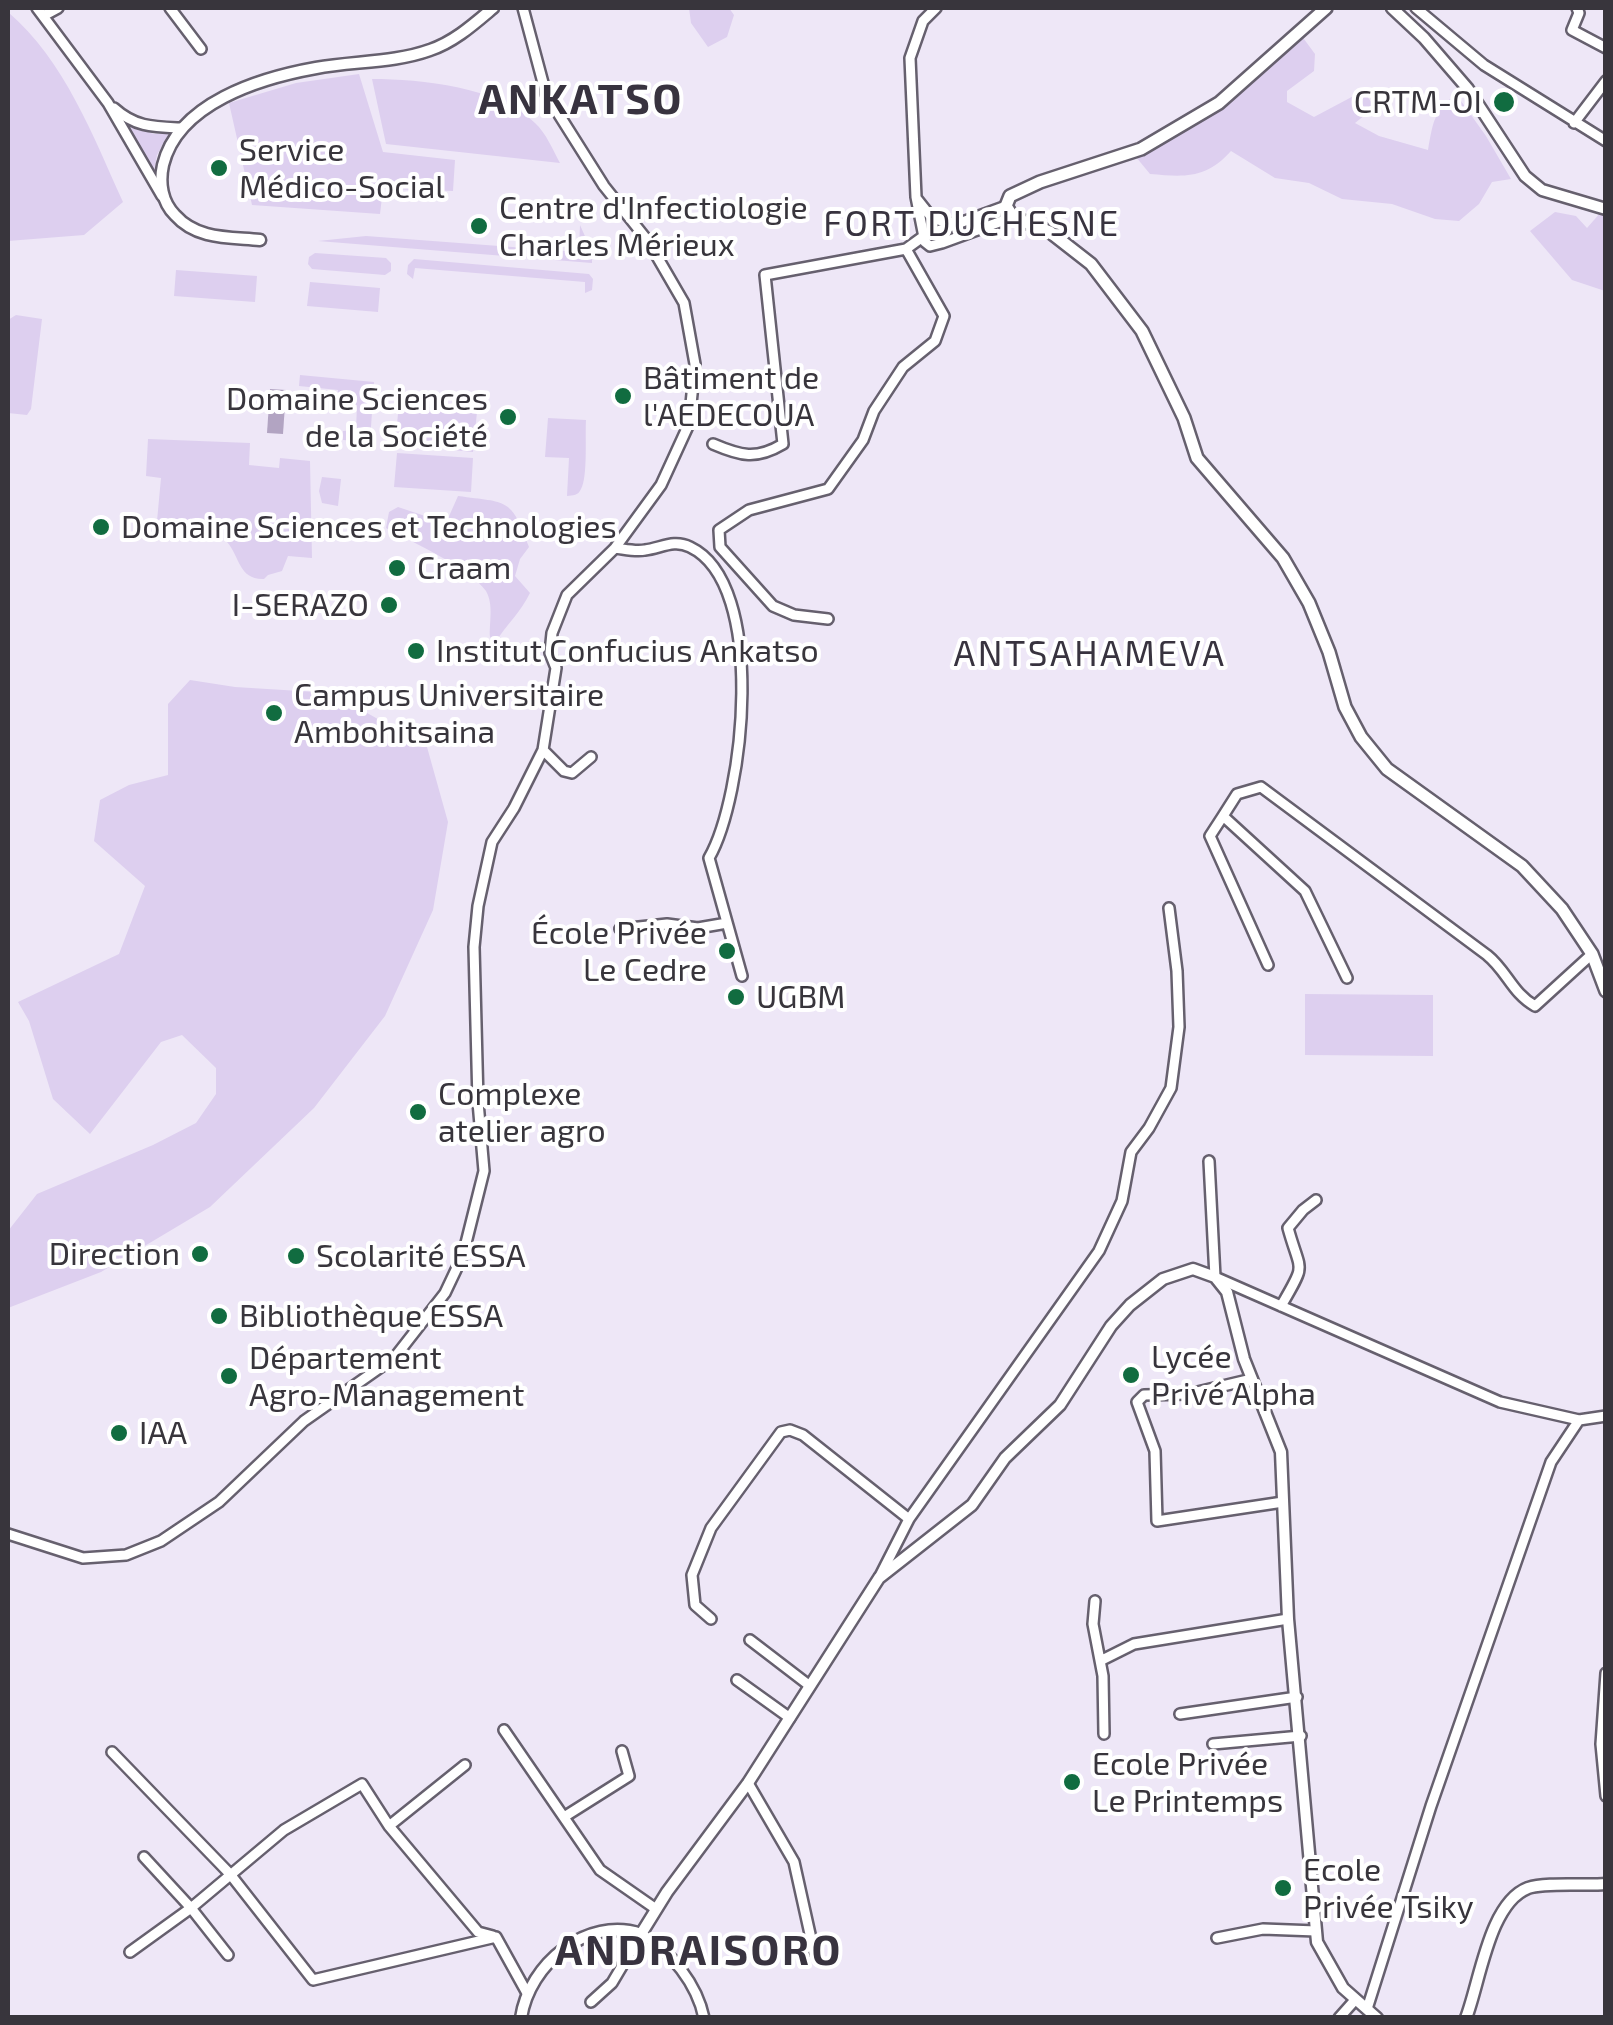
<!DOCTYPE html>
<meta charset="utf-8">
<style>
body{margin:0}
#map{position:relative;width:1613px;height:2025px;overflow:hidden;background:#eee7f7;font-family:"Exo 2",sans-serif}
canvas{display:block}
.frame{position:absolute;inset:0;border:10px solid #38353c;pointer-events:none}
</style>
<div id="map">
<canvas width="1613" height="2025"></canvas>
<div class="frame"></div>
</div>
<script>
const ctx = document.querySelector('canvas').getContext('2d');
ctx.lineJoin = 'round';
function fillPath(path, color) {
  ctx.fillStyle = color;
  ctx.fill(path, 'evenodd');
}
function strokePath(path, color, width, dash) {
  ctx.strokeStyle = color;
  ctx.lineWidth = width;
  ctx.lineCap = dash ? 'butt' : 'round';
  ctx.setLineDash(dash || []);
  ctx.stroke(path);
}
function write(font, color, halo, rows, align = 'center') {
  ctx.font = font + ' "Exo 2",sans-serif';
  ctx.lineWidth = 8;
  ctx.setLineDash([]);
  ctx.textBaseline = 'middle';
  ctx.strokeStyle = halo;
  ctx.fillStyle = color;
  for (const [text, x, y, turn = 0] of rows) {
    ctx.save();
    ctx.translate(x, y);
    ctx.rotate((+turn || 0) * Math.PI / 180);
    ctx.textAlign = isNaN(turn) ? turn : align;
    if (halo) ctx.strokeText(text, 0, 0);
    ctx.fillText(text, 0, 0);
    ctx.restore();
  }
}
const green = new Path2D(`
 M689 8H729L734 15 727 37 708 47 691 23Z
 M8 12C65 61 93 136 123 202L84 235 8 241Z
 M1301 35 1315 54 1314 71 1287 91V102L1314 117 1363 91 1375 107 1355 123 1379 136 1428 150C1433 123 1433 112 1456 94L1486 136 1511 179 1492 182 1479 204 1459 221 1435 219 1392 204 1342 199 1309 183 1275 178 1231 151C1206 179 1185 177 1150 174L1136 157 1222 107Z
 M359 74 383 152 455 160 453 191 383 189 380 214 252 205 229 103 296 83Z
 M372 79C421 79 499 87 535 123 546 133 553 150 560 163L386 144Z
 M127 125 154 134 169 133 157 155 154 171Z
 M1555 212 1576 216 1587 228 1601 212 1605 214V291L1572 280 1530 231Z
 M580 225 592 252V263L318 241 366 236 579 252Z
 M315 253 386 258 391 263V271L385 275 312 269 308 264 309 257Z
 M414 259 589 274 593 279 592 290 585 293V282L415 268 413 279 407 274 408 265Z
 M176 270 257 276 255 302 174 296Z
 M310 282 380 288 378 312 307 306Z
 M16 315 42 319 31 409 27 415 8 413V320Z
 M300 375 374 382 370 442 343 440V431L356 430 357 405 337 401 338 390 299 386Z
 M399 404 477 412 473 452 395 444Z
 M548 418 586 420C585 435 588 477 581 489 578 496 573 495 567 496L569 458 545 457Z
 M148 439 250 443 249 465 279 468 280 458 310 461 312 558 288 556 282 571 268 575 264 579C239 580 240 557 227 542 211 524 179 525 157 521L161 478 146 476Z
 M397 453 473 458 471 492 394 487Z
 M322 477 341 479 338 506 322 503 319 491Z
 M458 496C508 503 511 497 529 547L520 559 515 576 530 593C521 612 506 625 495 643L490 637C489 623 494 605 486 591 470 568 412 542 386 528L389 512 398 507 446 523Z
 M190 680 235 687 332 693 427 747 448 822 433 910 385 1016 314 1108 210 1207 101 1272 8 1308V1231L37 1194 153 1145 196 1123 216 1094V1068L182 1035 161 1042 90 1134 53 1099 29 1021 18 1002 119 954 145 886 94 841 100 800 129 785 168 775V704Z
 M1305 994 1433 995V1056L1305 1055Z`);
const water = new Path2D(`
 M270 389 286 390 283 434 267 433Z`);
const minor = new Path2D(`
 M37 8 108 103 162 196
 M170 8 201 49
 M936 8 923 21 910 58 916 197 925 242 930 246 942 243 1013 217
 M1416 8 1484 65 1606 141
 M1577 8 1579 13 1572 30 1606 48
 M45 15 58 8
 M114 108C135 127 153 127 180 128
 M1574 123 1606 81
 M917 199 932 218 951 224
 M713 444C741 456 756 460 783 444L765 275 906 249 924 236 1006 206
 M615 548C624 549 636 552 645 550 661 548 674 539 690 547 768 584 744 797 709 858L742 976
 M828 619 794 615 773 606 720 547 719 530 749 510 828 489 863 440 874 411 903 367 935 341 944 316 906 249
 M543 750 564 771 572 773 591 757
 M1223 816 1210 836 1268 965
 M620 929 667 924 698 928 727 923
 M1347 978 1305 891 1223 816 1237 794 1261 787 1487 955C1507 971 1512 993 1535 1006L1592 954
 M1209 1161 1215 1277 1500 1402 1579 1420 1606 1416
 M1281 1306C1307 1261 1301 1275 1288 1228L1303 1210 1316 1200
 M1252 1379 1189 1394 1144 1395 1137 1402 1155 1451 1157 1521 1283 1502
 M8 1534 83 1558 126 1555 161 1541 219 1502 304 1421 395 1357 445 1293 463 1255 484 1171 478 1102 474 947 478 906 492 842 514 808 543 750 556 668 550 653 552 633 567 595 615 548 661 485 689 424 695 364 684 303 648 241 604 186 546 94 523 8
 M880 1576 909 1519 1099 1251 1122 1201 1131 1152 1149 1128 1171 1088 1179 1027 1177 971 1169 908
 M1095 1601 1093 1624 1103 1676 1104 1734
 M711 1619 695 1605 692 1575 711 1528 781 1432 790 1430 803 1435 909 1519
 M750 1640 810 1686
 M1102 1660 1134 1644 1288 1619
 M1606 1673 1601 1744 1606 1796
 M737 1680 790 1718
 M1180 1714 1297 1697
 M504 1730 600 1870 656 1909
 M1213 1744 1301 1736
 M112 1752 230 1874 313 1980 496 1937 527 1993
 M748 1783 794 1862 814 1952
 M564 1817 629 1776 622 1751
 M389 1826 465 1765
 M144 1857 191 1908 228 1955
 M1217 1938 1263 1929 1316 1931
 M130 1952 191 1908 284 1830 362 1784 389 1826 478 1932 493 1936
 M591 2002 612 1983 641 1934C671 1951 697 1984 704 2018
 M1367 2009 1431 1806 1551 1462 1579 1420
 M1339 2018 1355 2000`);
const tertiary = new Path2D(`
 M1392 8 1424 38 1468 89 1525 176 1542 190 1606 209
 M260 240C230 237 197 240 175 215 162 202 159 183 163 165 178 103 260 78 316 68 353 61 394 63 430 50 454 42 474 24 493 8
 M521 2018C529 1964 587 1916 641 1934L667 1892 748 1783 879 1578 972 1505 1005 1458 1060 1405 1111 1326 1130 1305 1163 1279 1193 1269 1215 1277 1227 1292 1244 1359 1281 1452 1288 1619 1317 1942 1343 1988 1377 2018
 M1466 2018C1480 1982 1489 1903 1528 1888 1546 1882 1585 1886 1606 1884`);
const secondary = new Path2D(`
 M1326 8 1219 103 1141 149 1040 182 1010 196 1006 206 1013 217 1050 232 1091 264 1142 331 1184 418 1197 458 1283 558 1309 603 1329 652 1345 707 1361 737 1387 769 1522 866 1562 909 1592 954 1606 991`);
const markers = [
 [1504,102,12,"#116c40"],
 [219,168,10,"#116c40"],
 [479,226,10,"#116c40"],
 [623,396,10,"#116c40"],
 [508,417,10,"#116c40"],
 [101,527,10,"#116c40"],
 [397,568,10,"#116c40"],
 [389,605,10,"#116c40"],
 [416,651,10,"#116c40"],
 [274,713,10,"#116c40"],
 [727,951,10,"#116c40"],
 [736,997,10,"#116c40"],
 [418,1112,10,"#116c40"],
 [200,1254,10,"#116c40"],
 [296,1256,10,"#116c40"],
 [219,1316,10,"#116c40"],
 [1131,1375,10,"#116c40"],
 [229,1376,10,"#116c40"],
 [119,1433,10,"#116c40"],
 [1072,1782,10,"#116c40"],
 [1283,1888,10,"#116c40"]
];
const poiNames = [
 ["CRTM-OI",1482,102,"right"],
 ["Service",239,150],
 ["Médico-Social",239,187],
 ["Centre d'Infectiologie",499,208],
 ["Charles Mérieux",499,245],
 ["Bâtiment de",643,378],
 ["l'AEDECOUA",643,415],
 ["Domaine Sciences",488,399,"right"],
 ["de la Société",488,436,"right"],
 ["Domaine Sciences et Technologies",121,527],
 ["Craam",417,568],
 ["I-SERAZO",369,605,"right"],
 ["Institut Confucius Ankatso",436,651],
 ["Campus Universitaire",294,695],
 ["Ambohitsaina",294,732],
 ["École Privée",707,933,"right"],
 ["Le Cedre",707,970,"right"],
 ["UGBM",756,997],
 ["Complexe",438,1094],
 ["atelier agro",438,1131],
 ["Direction",180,1254,"right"],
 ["Scolarité ESSA",316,1256],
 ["Bibliothèque ESSA",239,1316],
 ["Lycée",1151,1357],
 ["Privé Alpha",1151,1394],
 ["Département",249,1358],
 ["Agro-Management",249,1395],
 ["IAA",139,1433],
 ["Ecole Privée",1092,1764],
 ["Le Printemps",1092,1801],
 ["Ecole",1303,1870],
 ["Privée Tsiky",1303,1907]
];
const neighbourhoodNames = [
 ["FORT DUCHESNE",972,224],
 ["ANTSAHAMEVA",1090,654]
];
const districtNames = [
 ["ANKATSO",581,100],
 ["ANDRAISORO",699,1951]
];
fillPath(green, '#ddcfef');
fillPath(water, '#b2a4c2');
strokePath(minor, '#66606e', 14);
strokePath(tertiary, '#66606e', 15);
strokePath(secondary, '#66606e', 16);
strokePath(minor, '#fff', 9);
strokePath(tertiary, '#fff', 10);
strokePath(secondary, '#fff', 11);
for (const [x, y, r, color] of markers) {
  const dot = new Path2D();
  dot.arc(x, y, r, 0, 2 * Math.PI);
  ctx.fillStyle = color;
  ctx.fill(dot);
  strokePath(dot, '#fff', 4);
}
write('32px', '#38353c', '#fff', poiNames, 'left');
ctx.letterSpacing = '2.5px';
write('35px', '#38333f', '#fff', neighbourhoodNames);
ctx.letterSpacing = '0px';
ctx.letterSpacing = '2.5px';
write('bold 42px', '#38333f', '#fff', districtNames);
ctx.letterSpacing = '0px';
</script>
